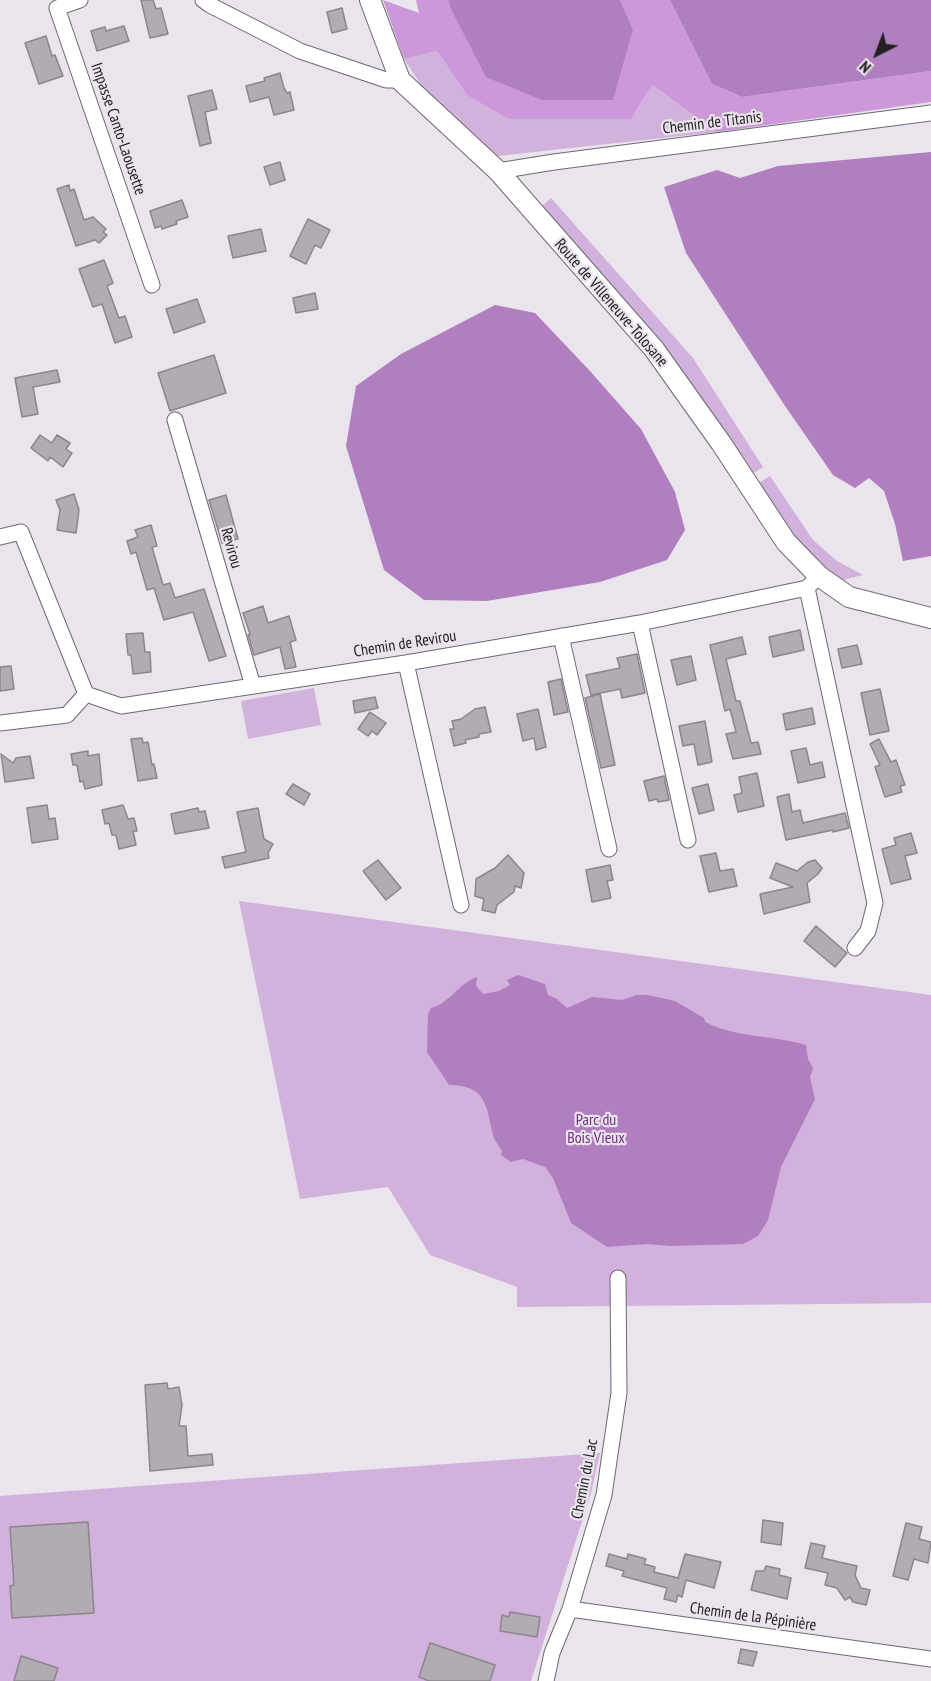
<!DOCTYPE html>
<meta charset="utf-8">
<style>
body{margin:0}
#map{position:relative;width:931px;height:1681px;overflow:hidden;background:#eae4ec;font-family:"PT Sans Narrow",sans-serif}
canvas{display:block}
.north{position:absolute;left:847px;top:24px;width:60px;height:60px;-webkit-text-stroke:4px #eae4ec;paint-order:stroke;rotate:222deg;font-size:16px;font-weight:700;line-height:24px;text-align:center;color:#232124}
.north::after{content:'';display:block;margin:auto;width:21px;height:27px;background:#232124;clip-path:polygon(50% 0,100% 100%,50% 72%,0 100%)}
</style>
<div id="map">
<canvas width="931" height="1681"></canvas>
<div class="north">N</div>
</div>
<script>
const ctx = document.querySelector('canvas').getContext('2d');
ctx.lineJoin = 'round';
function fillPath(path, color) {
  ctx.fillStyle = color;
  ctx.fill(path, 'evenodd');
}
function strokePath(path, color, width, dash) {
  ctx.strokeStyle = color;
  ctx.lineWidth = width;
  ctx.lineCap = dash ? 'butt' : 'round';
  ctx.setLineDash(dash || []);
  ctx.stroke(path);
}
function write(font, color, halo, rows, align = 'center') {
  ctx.font = font + ' "PT Sans Narrow",sans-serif';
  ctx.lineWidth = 4.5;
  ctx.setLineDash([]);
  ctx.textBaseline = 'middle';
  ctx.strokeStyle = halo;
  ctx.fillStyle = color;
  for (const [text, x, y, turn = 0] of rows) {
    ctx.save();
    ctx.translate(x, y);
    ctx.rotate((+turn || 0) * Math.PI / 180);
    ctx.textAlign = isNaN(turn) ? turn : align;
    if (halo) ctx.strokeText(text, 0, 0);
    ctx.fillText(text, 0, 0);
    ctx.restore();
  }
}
const green = new Path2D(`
 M437 51 467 95 631 119 652 85 717 132 498 156 425 91 404 59Z
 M551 198 693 358 763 467 751 475 540 208Z
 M770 476 813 540 837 561 863 575 839 581C803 558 780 519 757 484Z
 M314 688 321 725 248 739 241 701Z
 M239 901 931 995V1303L517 1307V1287L430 1255 388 1187 300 1199Z
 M600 1453 591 1493 531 1681H0V1496Z`);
const forest = new Path2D(`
 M383 0 419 13 416 0H448L450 7 633 29 620 0H670L712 84 742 97 931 71V102L717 132 652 85 631 119H509L467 95 437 51 404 59Z`);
const water = new Path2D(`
 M448 0H620L633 29 613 100H542L486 77 450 7Z
 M670 0H931V71L742 97 712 84Z
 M931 152V556L903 561 895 524 884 491 869 478 855 488 833 475 785 406 686 253 664 187 717 170 740 178 778 166Z
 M495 305 535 313 590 371 641 429 675 492 685 530 667 560 600 582 487 601 424 600 384 570 346 446 356 386 401 354Z
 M518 975 545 984 548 995 557 999 567 1008 592 997 622 1000 637 995H648L675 1001 704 1018 705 1022C737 1038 772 1035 806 1045L808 1059 813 1068 810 1077 815 1099 781 1167 768 1220 758 1236 743 1244 670 1246 647 1244 607 1247 571 1223 553 1178 545 1167 523 1159 511 1162 501 1155 502 1151C499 1146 494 1140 493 1135 486 1106 487 1085 449 1085L427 1052 428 1014 431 1008C449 1004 459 983 477 977L476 986 483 994 499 991 510 985 507 980Z`);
const building = new Path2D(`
 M141 0H153L156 9 161 8 168 34 150 38Z
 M342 8 347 29 332 33 327 12Z
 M124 26 129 41 97 51 91 31 105 27 106 31Z
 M46 36 52 56 55 55 63 76 39 84 25 43Z
 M280 73 284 88 287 93 290 92 294 110 274 115 269 97 250 102 246 86 265 81 264 78Z
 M212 90 217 109 205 112 211 143 200 146 188 96Z
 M280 162 285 180 270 185 264 167Z
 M69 185 70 191 74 189 84 220 93 217 106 229 103 232 107 235 99 243 95 240 76 246 57 189Z
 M182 200 188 217 176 221 177 224 162 229 161 226 155 228 150 211Z
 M308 219 330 230 321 248 315 245 306 264 290 256Z
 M261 229 266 251 233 258 228 236Z
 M104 260 113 283 107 286 119 318 125 316 132 337 115 343 102 304 93 307 79 269Z
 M315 293 318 309 296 313 293 298Z
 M197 299 205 322 174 333 166 309Z
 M214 355 226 393 170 411 158 373Z
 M57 370 60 382 33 387 38 414 22 417 15 378Z
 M40 435 52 443 57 435 70 443 66 449 72 453 63 467 50 457 48 461 31 448Z
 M74 494 79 510 76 533 57 530 60 510 56 500Z
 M226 495 238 539 222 543 209 500Z
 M151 525 157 546 152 547 163 585 170 583 175 598 204 589 226 656 209 661 193 612 164 620 154 588 147 590 136 552 131 554 127 541 138 537 135 530Z
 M263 606 268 623 289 616 296 640 290 642 296 667 285 669 280 647 254 655 248 635 250 634 243 613Z
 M800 630 804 650 773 657 769 637Z
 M143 633 145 652H150L151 672 133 674 131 655H128L126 634Z
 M742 637 746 654 726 659 736 701H740L751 743 758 742 761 754 733 759 726 734 736 732 730 709 725 711 710 645Z
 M857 645 862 664 842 668 838 649Z
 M637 654 645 693 622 698 620 689 591 695 586 675 620 668 617 658Z
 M691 656 696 680 677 685 671 660Z
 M11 666 14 689 0 691V667Z
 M561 679 568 712 554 715 548 682Z
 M880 689 889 731 870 735 861 693Z
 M600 694 615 765 601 768 585 698Z
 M375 697 378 708 355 713 353 701Z
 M485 707 491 732 479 734V737L465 740 466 743 454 746 450 729H454L452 721 461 719 475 709Z
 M812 708 815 724 786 730 783 714Z
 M538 709 546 747 536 750 534 738 523 741 517 714Z
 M370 712 386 723 377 735 372 731 368 736 358 729Z
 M705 721 712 762 698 765 694 744 683 746 679 726Z
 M142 738 143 743 148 742 152 765 154 764 157 778 138 781 131 739Z
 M879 739 891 762 896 760 905 785 900 786 902 792 885 797 875 767 880 765 870 744Z
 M806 748 810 765 822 762 825 777 798 783 791 751Z
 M88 751V756L99 754 102 785 85 789 83 781 80 782 77 765H73L71 754Z
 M1 754 13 763 16 758 30 756 34 778 5 782Z
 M757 773 764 806 738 812 734 795 742 793 739 777Z
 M664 776 669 800 658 802 657 799 649 801 644 781Z
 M293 784 310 794 304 805 286 794Z
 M708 784 714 810 699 814 692 788Z
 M789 794 792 812 800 810 803 823 845 813 849 828 833 832V830L786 840 777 797Z
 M47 805 49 819 55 818 58 839 32 843 27 808Z
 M123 805 128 819 134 818 137 831H133L136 845 119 849 116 835H112L109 823 105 824 102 810Z
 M198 808 199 812 205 811 209 828 175 834 171 814Z
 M258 808 264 839 273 844 268 853 269 858 225 868 222 857 246 852 237 812Z
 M911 833 917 853 905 856 911 879 891 884 882 849 896 845 894 838Z
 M716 853 720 871 733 869 737 886 709 892 700 856Z
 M508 855 524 873 521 888 515 886 514 892 497 905 495 913 482 910 484 899 475 896 476 879 495 868Z
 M378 860 401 888 386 900 363 871Z
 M815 860 822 868 818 874 807 883 810 902 764 914 760 894 793 887 770 878 776 863 797 871 808 862Z
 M610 865 613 880 607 881 611 898 592 902 586 870Z
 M816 926 847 953 835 967 804 941Z
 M167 1383 168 1389 179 1387 182 1405 179 1426H186L188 1456 212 1454 213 1465 150 1471 145 1385Z
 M763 1520 783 1523 781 1545 761 1542Z
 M88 1522 94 1613 12 1618 10 1586 14 1585 10 1527Z
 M906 1523 922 1527 919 1539 931 1542 928 1563 914 1559 908 1580 893 1576Z
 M811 1543 825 1546 822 1558 857 1566 855 1575 861 1588 870 1590 866 1605 853 1602 850 1597 845 1600 837 1588 825 1585 828 1573 805 1568Z
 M609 1554 627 1559 628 1554 646 1559 644 1564 655 1567 654 1572 678 1578 685 1554 721 1562 714 1588 686 1580 682 1597 678 1595 676 1602 664 1599 667 1588 622 1576 624 1571 606 1566Z
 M766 1566 780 1569 779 1575 791 1578 787 1599 751 1590 756 1571H764Z
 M510 1612 540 1617 537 1637 500 1631 502 1615 509 1617Z
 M430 1643 495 1665 490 1681H429L419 1677Z
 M741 1649 757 1652 753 1666 738 1663Z
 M21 1656 58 1668 54 1681H14Z`);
const minor = new Path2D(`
 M80 0 57 8 152 285
 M203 0 210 5 300 51 386 80H400
 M498 171 554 162 931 113
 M175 420 253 686
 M0 537 21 532 86 694
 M807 588 875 903 868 931 855 948
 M640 623 688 840
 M561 636 609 849
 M406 663 461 905
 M0 723 67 715 86 694 121 706 406 663 640 623 807 588 819 576
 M570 1609 931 1659
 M546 1681 552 1653 570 1609 604 1495 619 1393 618 1278`);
const tertiary = new Path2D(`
 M370 0 400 80 498 171 654 349 721 443 786 542 819 576 849 597 931 618`);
const streetNames = [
 ["Chemin de Titanis",712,123,-7],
 ["Impasse Canto-Laousette",118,129,71],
 ["Route de Villeneuve-Tolosane",611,303,49],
 ["Revirou",231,548,74],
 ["Chemin de Revirou",405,644,-9],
 ["Chemin du Lac",585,1479,-79],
 ["Chemin de la Pépinière",753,1617,8]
];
const parkNames = [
 ["Parc du",596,1120],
 ["Bois Vieux",596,1138]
];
fillPath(green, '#d3b1dd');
fillPath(forest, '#cc98da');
fillPath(water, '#b17fbf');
fillPath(building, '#b1abb3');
strokePath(building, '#8b868d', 1.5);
strokePath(minor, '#6e6970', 17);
strokePath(tertiary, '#6e6970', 22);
strokePath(minor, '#fff', 15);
strokePath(tertiary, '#fff', 20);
write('16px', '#232124', '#eae4ec', streetNames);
write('16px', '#6e307e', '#eae4ec', parkNames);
</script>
